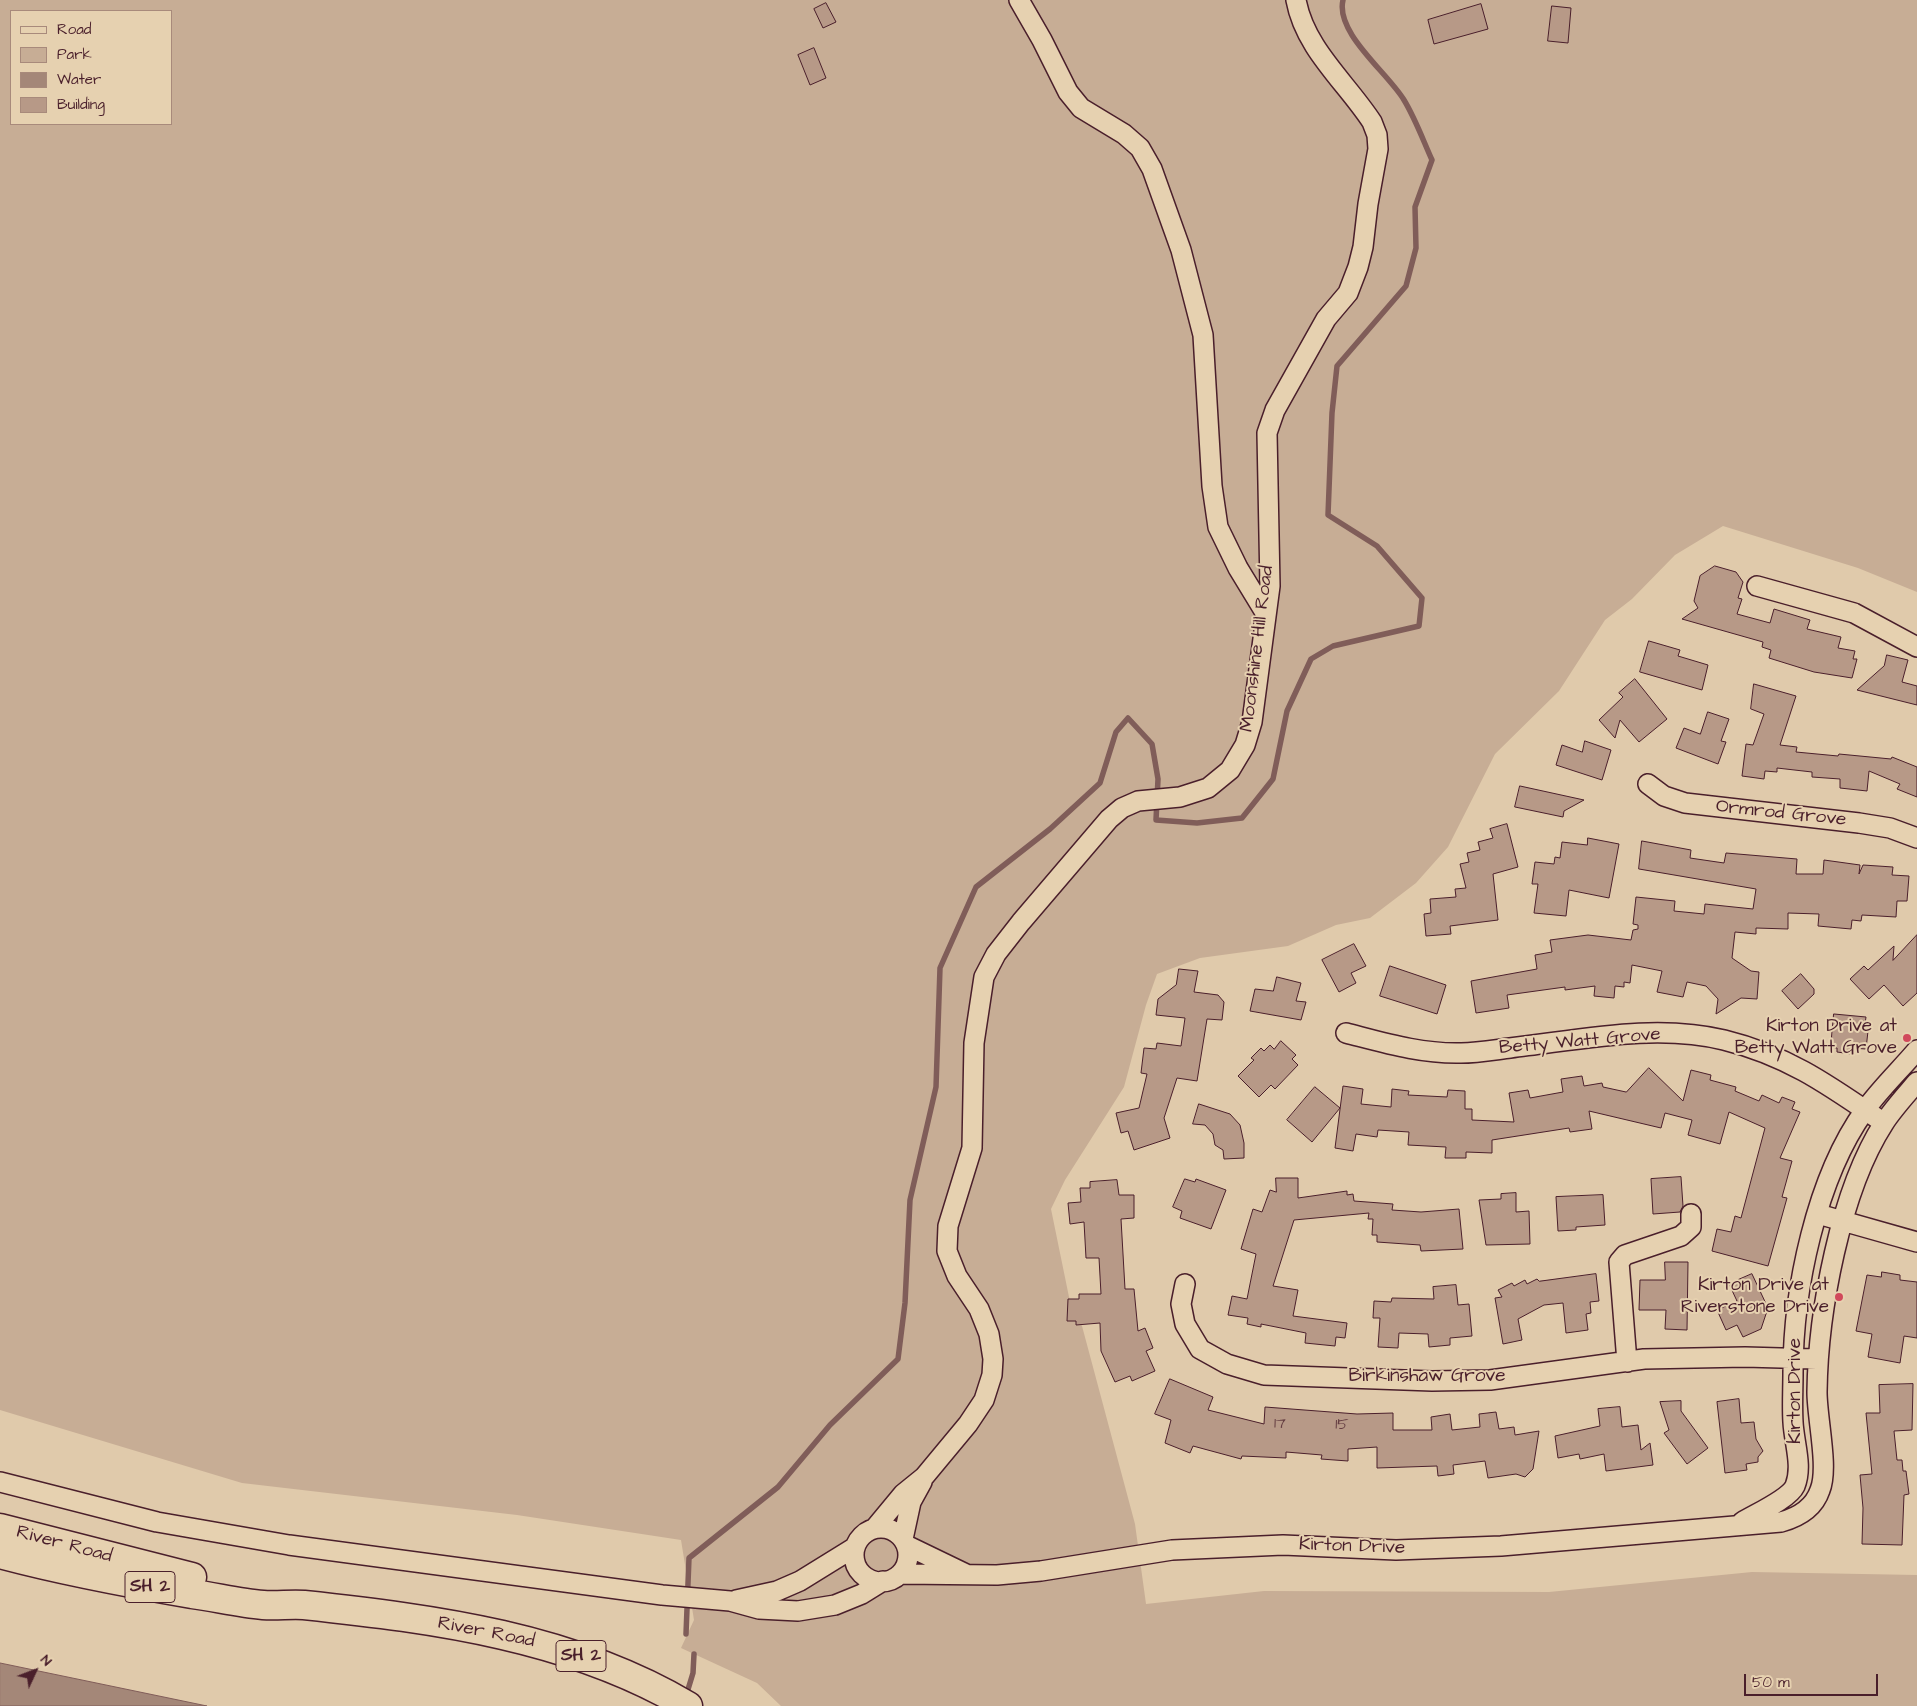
<!DOCTYPE html>
<style>
body{margin:0}
#map{position:relative;width:1917px;height:1706px;overflow:hidden;background:#e0caab;font-family:"Architects Daughter",sans-serif}
canvas{display:block}
.legend{position:absolute;left:10px;top:10px;width:162px;height:115px;box-sizing:border-box;background:#e6d1b0;border:1px solid #a88a7b;margin:0;padding:6px 9px;list-style:none;font-size:15px;color:#4a1f2b}
.legend li{display:flex;align-items:center;gap:10px;height:25px}
.legend b{width:25px;border:1px solid #a88a7b}
.north{position:absolute;left:10px;top:1646px;width:50px;height:50px;-webkit-text-stroke:4px #e6d1b0;paint-order:stroke;rotate:47deg;font-size:14px;font-weight:700;line-height:20px;text-align:center;color:#4a1f2b}
.north::after{content:'';display:block;margin:auto;width:18px;height:22px;background:#4a1f2b;clip-path:polygon(50% 0,100% 100%,50% 72%,0 100%)}
.scale{position:absolute;left:1744px;top:1674px;width:134px;height:22px;box-sizing:border-box;border:2px solid #4a1f2b;border-top:0;padding-left:6px;font-size:15px;line-height:18px;white-space:nowrap;color:#4a1f2b;-webkit-text-stroke:4px #e6d1b0;paint-order:stroke}
</style>
<div id="map">
<canvas width="1917" height="1706"></canvas>
<ul class="legend">
<li><b style="height:6px;background:#e6d1b0"></b>Road</li>
<li><b style="height:14px;background:#c7ad95"></b>Park</li>
<li><b style="height:14px;background:#a48778"></b>Water</li>
<li><b style="height:14px;background:#b79987"></b>Building</li>
</ul>
<div class="north">N</div>
<div class="scale">50 m</div>
</div>
<script>
const ctx = document.querySelector('canvas').getContext('2d');
ctx.lineJoin = 'round';
function fillPath(path, color) {
  ctx.fillStyle = color;
  ctx.fill(path, 'evenodd');
}
function strokePath(path, color, width, dash) {
  ctx.strokeStyle = color;
  ctx.lineWidth = width;
  ctx.lineCap = dash ? 'butt' : 'round';
  ctx.setLineDash(dash || []);
  ctx.stroke(path);
}
function write(font, color, halo, rows, align = 'center') {
  ctx.font = font + ' "Architects Daughter",sans-serif';
  ctx.lineWidth = 4;
  ctx.setLineDash([]);
  ctx.textBaseline = 'middle';
  ctx.strokeStyle = halo;
  ctx.fillStyle = color;
  for (const [text, x, y, turn = 0] of rows) {
    ctx.save();
    ctx.translate(x, y);
    ctx.rotate((+turn || 0) * Math.PI / 180);
    ctx.textAlign = isNaN(turn) ? turn : align;
    if (halo) ctx.strokeText(text, 0, 0);
    ctx.fillText(text, 0, 0);
    ctx.restore();
  }
}
const green = new Path2D(`
 M0 0H1917V592L1858 568 1723 526 1675 555 1632 599 1605 620 1559 691 1495 754 1448 847 1416 883 1370 918 1336 925 1288 946 1200 958 1157 974 1146 1005 1124 1087 1065 1180 1051 1209 1069 1297 1082 1326 1135 1524 1146 1604 1264 1591 1549 1592 1752 1572 1917 1575V1706H781L757 1683 681 1648 694 1620 681 1540 517 1515 242 1483 0 1410ZM11 11H171V124H11Z`);
const water = new Path2D(`
 M0 1663 207 1706H0Z`);
const stream = new Path2D(`
 M686 1634 689 1558 778 1487 830 1425 898 1359 905 1303 910 1200 936 1087 940 968 976 887 1050 829 1100 783 1116 732 1128 718 1152 744 1158 779 1156 820 1197 823 1242 818 1273 779 1287 711 1311 659 1333 646 1419 626 1422 598 1377 546 1328 515 1332 413 1337 366 1406 286 1416 248 1415 207 1432 160C1423 140 1415 118 1404 100 1388 73 1335 33 1343 0
 M686 1696 693 1673 694 1654`);
const building = new Path2D(`
 M826 3 836 22 823 28 814 9Z
 M1481 4 1488 29 1434 44 1428 20Z
 M1552 6 1571 8 1568 43 1548 41Z
 M814 48 826 78 810 85 798 55Z
 M1715 566 1736 572 1743 582 1738 598 1742 599 1737 614 1770 623 1774 609 1810 620 1807 629 1841 637 1838 648 1855 651 1853 659H1857L1852 678 1814 672 1769 658 1771 650 1762 647 1763 642 1682 619 1698 608 1694 601 1700 576Z
 M1649 641 1680 650 1678 656 1708 665 1702 690 1640 672Z
 M1887 655 1908 660 1902 682 1917 686V705L1857 690 1884 666Z
 M1635 679 1667 719 1639 742 1620 720 1615 738 1599 720 1623 697 1619 693Z
 M1754 684 1796 696 1780 745 1797 747 1796 752 1838 756 1839 754 1891 759 1892 757 1917 767V797L1897 789 1900 784 1869 771 1867 791 1840 788V779L1812 777V772L1777 768V772L1765 771 1764 779 1742 776 1746 744 1753 745 1764 714 1751 709Z
 M1708 712 1729 719 1721 741 1726 742 1718 764 1676 748 1684 728 1700 734Z
 M1585 741 1611 750 1602 780 1556 765 1562 745 1582 752Z
 M1520 786 1584 800 1564 811 1563 817 1515 807Z
 M1507 824 1518 867 1493 874 1498 920 1450 926 1451 934 1426 936 1424 914 1431 913 1430 899 1456 897 1455 889 1466 888 1460 864 1469 862 1467 853 1480 850 1478 842 1493 838 1490 829Z
 M1588 838 1619 844 1609 898 1569 890 1566 916 1534 913 1538 884H1532L1535 862 1554 864 1555 857 1560 858 1562 842 1587 845Z
 M1642 841 1691 850 1690 858 1724 863 1726 853 1797 859 1796 874H1823L1824 860 1860 865 1859 874 1863 865 1893 867 1892 875 1909 876 1907 901H1897L1896 917 1862 915 1861 921 1852 920 1851 929 1818 926 1819 914 1788 913V929L1756 928V934L1735 932 1732 958 1751 971 1759 972 1757 999 1741 998 1716 1014 1718 999 1706 986 1687 982 1683 997 1657 992 1662 971 1632 965 1630 983 1624 982V987L1615 986 1614 998 1594 996 1595 986 1565 990V987L1507 995 1509 1008 1476 1013 1471 981 1537 969 1535 955 1552 952 1550 940 1588 935 1631 940 1633 930 1638 929V925L1633 924 1636 897 1675 901 1674 911 1704 914 1705 904 1753 909 1756 889 1639 869Z
 M1917 935V993L1903 1006 1884 985 1869 999 1850 979 1864 966 1868 970 1894 946 1893 960Z
 M1354 944 1366 966 1351 973 1356 983 1339 992 1322 960Z
 M1390 966 1446 985 1437 1014 1380 996Z
 M1179 969 1198 971 1194 992 1218 995 1224 1002 1222 1020 1207 1019 1197 1081 1177 1078 1164 1118 1170 1138 1134 1150 1128 1131 1121 1133 1116 1113 1139 1108 1147 1074 1141 1073 1144 1048 1156 1049 1157 1043 1181 1046 1185 1018 1156 1015 1158 999 1176 985Z
 M1801 974 1814 989V994L1798 1009 1782 991Z
 M1277 977 1301 983 1296 1001 1306 1002 1301 1020 1250 1011 1255 989 1273 991Z
 M1834 1014 1866 1017 1864 1031H1868L1866 1049 1851 1048V1054L1837 1052V1048L1831 1047Z
 M1281 1041 1296 1055 1292 1059 1298 1065 1275 1089 1271 1085 1259 1097 1238 1076 1254 1060 1251 1058 1261 1048 1264 1051 1270 1045 1274 1049Z
 M1649 1068 1683 1101 1691 1070 1711 1075 1710 1080 1736 1087 1735 1091 1759 1101 1762 1095 1779 1103 1782 1097 1795 1102 1792 1109 1800 1112 1780 1158 1792 1161 1782 1197 1787 1198 1768 1266 1712 1251 1717 1229 1731 1232 1735 1216 1741 1218 1765 1128 1729 1112 1720 1144 1688 1135 1692 1120 1665 1113 1661 1128 1589 1111 1592 1129 1570 1132 1569 1128 1492 1140V1153L1466 1152V1158H1445L1446 1147 1408 1145 1409 1132 1378 1130 1377 1137 1356 1134 1353 1151 1335 1148 1343 1086 1363 1089 1361 1104 1391 1107 1392 1089 1409 1091 1408 1095 1447 1097 1448 1090 1465 1091V1109H1472V1120L1514 1122 1509 1093 1528 1090 1530 1098 1563 1092 1561 1079 1582 1076 1584 1086 1602 1083 1603 1087 1626 1092Z
 M1315 1087 1340 1108 1312 1142 1287 1120Z
 M1199 1104 1230 1114 1240 1125 1244 1143V1158L1224 1159 1223 1150 1215 1145 1213 1134 1205 1125 1193 1124Z
 M1681 1177 1683 1206 1680 1212 1653 1214 1651 1179Z
 M1276 1178H1298V1198L1347 1191V1195L1353 1194 1354 1201 1393 1204 1392 1210 1421 1212 1459 1209 1463 1249 1421 1251 1420 1245 1377 1242V1235H1372L1373 1219H1368L1369 1213 1294 1220 1273 1286 1298 1290 1293 1316 1347 1323 1345 1338 1336 1337 1335 1346 1305 1343 1306 1333 1261 1324V1327L1247 1324 1248 1318 1228 1315 1232 1296 1247 1299 1256 1254 1241 1249 1253 1209 1262 1212 1270 1190 1276 1192Z
 M1185 1179 1195 1182 1196 1179 1226 1190 1211 1229 1180 1218 1182 1211 1173 1207Z
 M1117 1180 1119 1195H1134V1218L1121 1219 1125 1289H1134L1138 1331 1145 1328 1153 1348 1146 1351 1155 1371 1132 1381 1130 1376 1115 1382 1101 1351 1100 1323 1076 1325V1321H1067L1068 1299H1079V1294H1101L1099 1258H1086L1084 1222 1070 1224 1068 1203 1081 1202 1080 1188H1090V1182Z
 M1516 1193V1212L1529 1211 1530 1244 1486 1245 1479 1200 1501 1199V1194Z
 M1603 1195 1605 1225 1576 1227V1230L1558 1231 1556 1197Z
 M1665 1262H1688L1687 1330 1665 1329 1666 1310H1639L1640 1280H1665Z
 M1882 1272 1900 1275V1280L1917 1282V1338L1904 1336 1900 1363 1868 1357 1872 1334 1856 1331 1867 1275 1881 1277Z
 M1596 1274 1599 1301 1590 1302 1591 1313 1586 1314 1588 1330 1566 1333 1563 1303 1544 1305 1518 1319 1522 1340 1503 1344 1495 1298 1502 1297 1498 1290 1512 1283 1514 1286 1525 1280 1527 1284 1537 1279 1539 1281Z
 M1752 1274 1768 1308 1761 1329 1743 1337 1737 1325 1726 1330 1717 1310 1737 1301 1729 1284Z
 M1456 1285 1458 1305 1469 1304 1472 1336 1450 1338V1345L1429 1347 1428 1334 1399 1333 1398 1348 1378 1347 1380 1318H1373L1374 1301 1391 1302 1392 1298 1434 1299 1433 1287Z
 M1170 1379 1213 1397 1208 1410 1264 1424 1265 1407 1357 1414 1393 1413V1430H1432L1431 1417 1450 1414 1452 1430 1480 1427 1479 1414 1496 1412 1499 1429 1514 1427 1515 1435 1539 1431 1533 1469 1525 1477 1516 1474 1488 1478 1485 1461 1453 1465 1454 1474 1438 1476 1437 1466 1377 1468V1447L1348 1449V1461L1321 1459 1322 1455 1286 1452V1458L1242 1456 1241 1459 1193 1446 1190 1453 1165 1443 1171 1420 1155 1414Z
 M1913 1384 1912 1430 1894 1431 1897 1460H1902L1903 1471H1906L1909 1494 1904 1495 1902 1545 1862 1544 1863 1508 1860 1475 1872 1474 1866 1413H1880L1879 1385Z
 M1739 1399 1741 1423 1754 1422 1756 1439 1763 1451 1758 1457V1462L1746 1464 1747 1470 1725 1473 1717 1402Z
 M1681 1401V1411L1708 1448 1687 1464 1664 1433 1669 1430 1660 1402Z
 M1620 1407 1622 1427 1638 1425 1641 1450 1650 1443 1653 1465 1606 1471 1604 1454 1580 1459 1579 1454 1558 1458 1555 1436 1600 1426 1598 1409Z`);
const minor = new Path2D(`
 M1019 0 1042 40 1068 92 1081 108 1124 134 1140 148 1152 169 1181 250 1203 335 1212 486 1218 527 1238 568 1266 614
 M1757 586 1854 613 1917 647
 M1648 784 1664 796 1685 803 1859 823 1890 828 1917 838
 M1346 1033C1385 1043 1421 1054 1461 1053 1477 1053 1494 1050 1510 1048 1580 1040 1655 1023 1724 1040 1789 1056 1830 1086 1884 1123
 M1818 1214 1917 1242
 M1185 1284 1181 1304 1185 1324 1200 1349 1227 1364 1264 1375 1432 1381 1490 1380 1644 1359 1745 1357 1817 1359
 M1627 1362 1619 1262 1625 1255 1681 1236 1691 1227V1214
 M0 1482 157 1522 289 1545 662 1595 730 1601 759 1609 798 1611 835 1605 862 1594 883 1581
 M1742 1522C1755 1514 1789 1499 1795 1486 1803 1466 1794 1443 1793 1422 1792 1406 1793 1389 1793 1373 1793 1290 1816 1178 1865 1110 1880 1089 1900 1070 1917 1050
 M854 1555a27 27 0 1 1 54 0a27 27 0 1 1-54 0Z
 M874 1529 903 1494 924 1477 968 1424 984 1400 992 1375 993 1359 989 1334 979 1309 957 1276 947 1251 948 1226 972 1148 974 1043 984 977 996 954 1021 922 1109 819 1122 808 1138 801 1180 797 1208 788 1230 770 1245 745 1252 722 1270 586 1267 433 1275 410 1326 319 1348 293 1358 267 1363 247 1368 204 1378 149 1377 135 1372 122C1346 82 1305 49 1296 0
 M903 1539 911 1502 922 1482
 M906 1545 966 1574
 M900 1574 997 1575 1041 1571 1172 1550 1283 1545 1396 1550 1501 1546 1781 1522C1799 1517 1814 1508 1820 1490 1829 1468 1817 1419 1817 1392 1818 1312 1840 1191 1884 1123 1893 1109 1906 1095 1917 1082
 M736 1600 777 1591 800 1581 855 1547`);
const highway = new Path2D(`
 M0 1528 192 1577
 M0 1554C63 1571 128 1583 192 1594 215 1597 239 1603 263 1605 277 1606 291 1604 304 1605 436 1619 572 1637 688 1706`);
const markers = [
 [1907,1038,5,"#d1495b"],
 [1839,1297,5,"#d1495b"]
];
const numberNames = [
 ["17",1280,1425],
 ["15",1342,1426]
];
const shields = [
 [150,1587,50],
 [581,1656,50]
];
const shieldNames = [
 ["SH 2",150,1587],
 ["SH 2",581,1656]
];
const streetNames = [
 ["Moonshine Hill Road",1258,649,-83],
 ["Ormrod Grove",1781,814,6],
 ["Betty Watt Grove",1580,1042,-5],
 ["Birkinshaw Grove",1427,1377],
 ["Kirton Drive",1796,1391,-90],
 ["River Road",64,1545,15],
 ["Kirton Drive",1352,1547,2],
 ["River Road",486,1633,11]
];
const poiNames = [
 ["Kirton Drive at",1897,1027],
 ["Betty Watt Grove",1897,1049],
 ["Kirton Drive at",1829,1286],
 ["Riverstone Drive",1829,1308]
];
fillPath(green, '#c7ad95');
fillPath(water, '#a48778');
strokePath(water, '#805d59', 1);
strokePath(stream, '#805d59', 5.5);
fillPath(building, '#b79987');
strokePath(building, '#4a1f2b', 1);
strokePath(minor, '#4a1f2b', 22);
strokePath(highway, '#4a1f2b', 31);
strokePath(minor, '#e6d1b0', 19);
strokePath(highway, '#e6d1b0', 28);
for (const [x, y, r, color] of markers) {
  const dot = new Path2D();
  dot.arc(x, y, r, 0, 2 * Math.PI);
  ctx.fillStyle = color;
  ctx.fill(dot);
  strokePath(dot, '#e6d1b0', 2);
}
write('16px', '#653e42', null, numberNames);
for (const [x, y, w] of shields) {
  const box = new Path2D();
  box.roundRect(x - w / 2, y - 15.5, w, 31, 4);
  ctx.fillStyle = '#e6d1b0';
  ctx.fill(box);
  strokePath(box, '#4a1f2b', 1);
}
write('bold 18px', '#4a1f2b', null, shieldNames);
write('19px', '#4a1f2b', '#e6d1b0', streetNames);
write('19px', '#4a1f2b', '#e6d1b0', poiNames, 'right');
</script>
